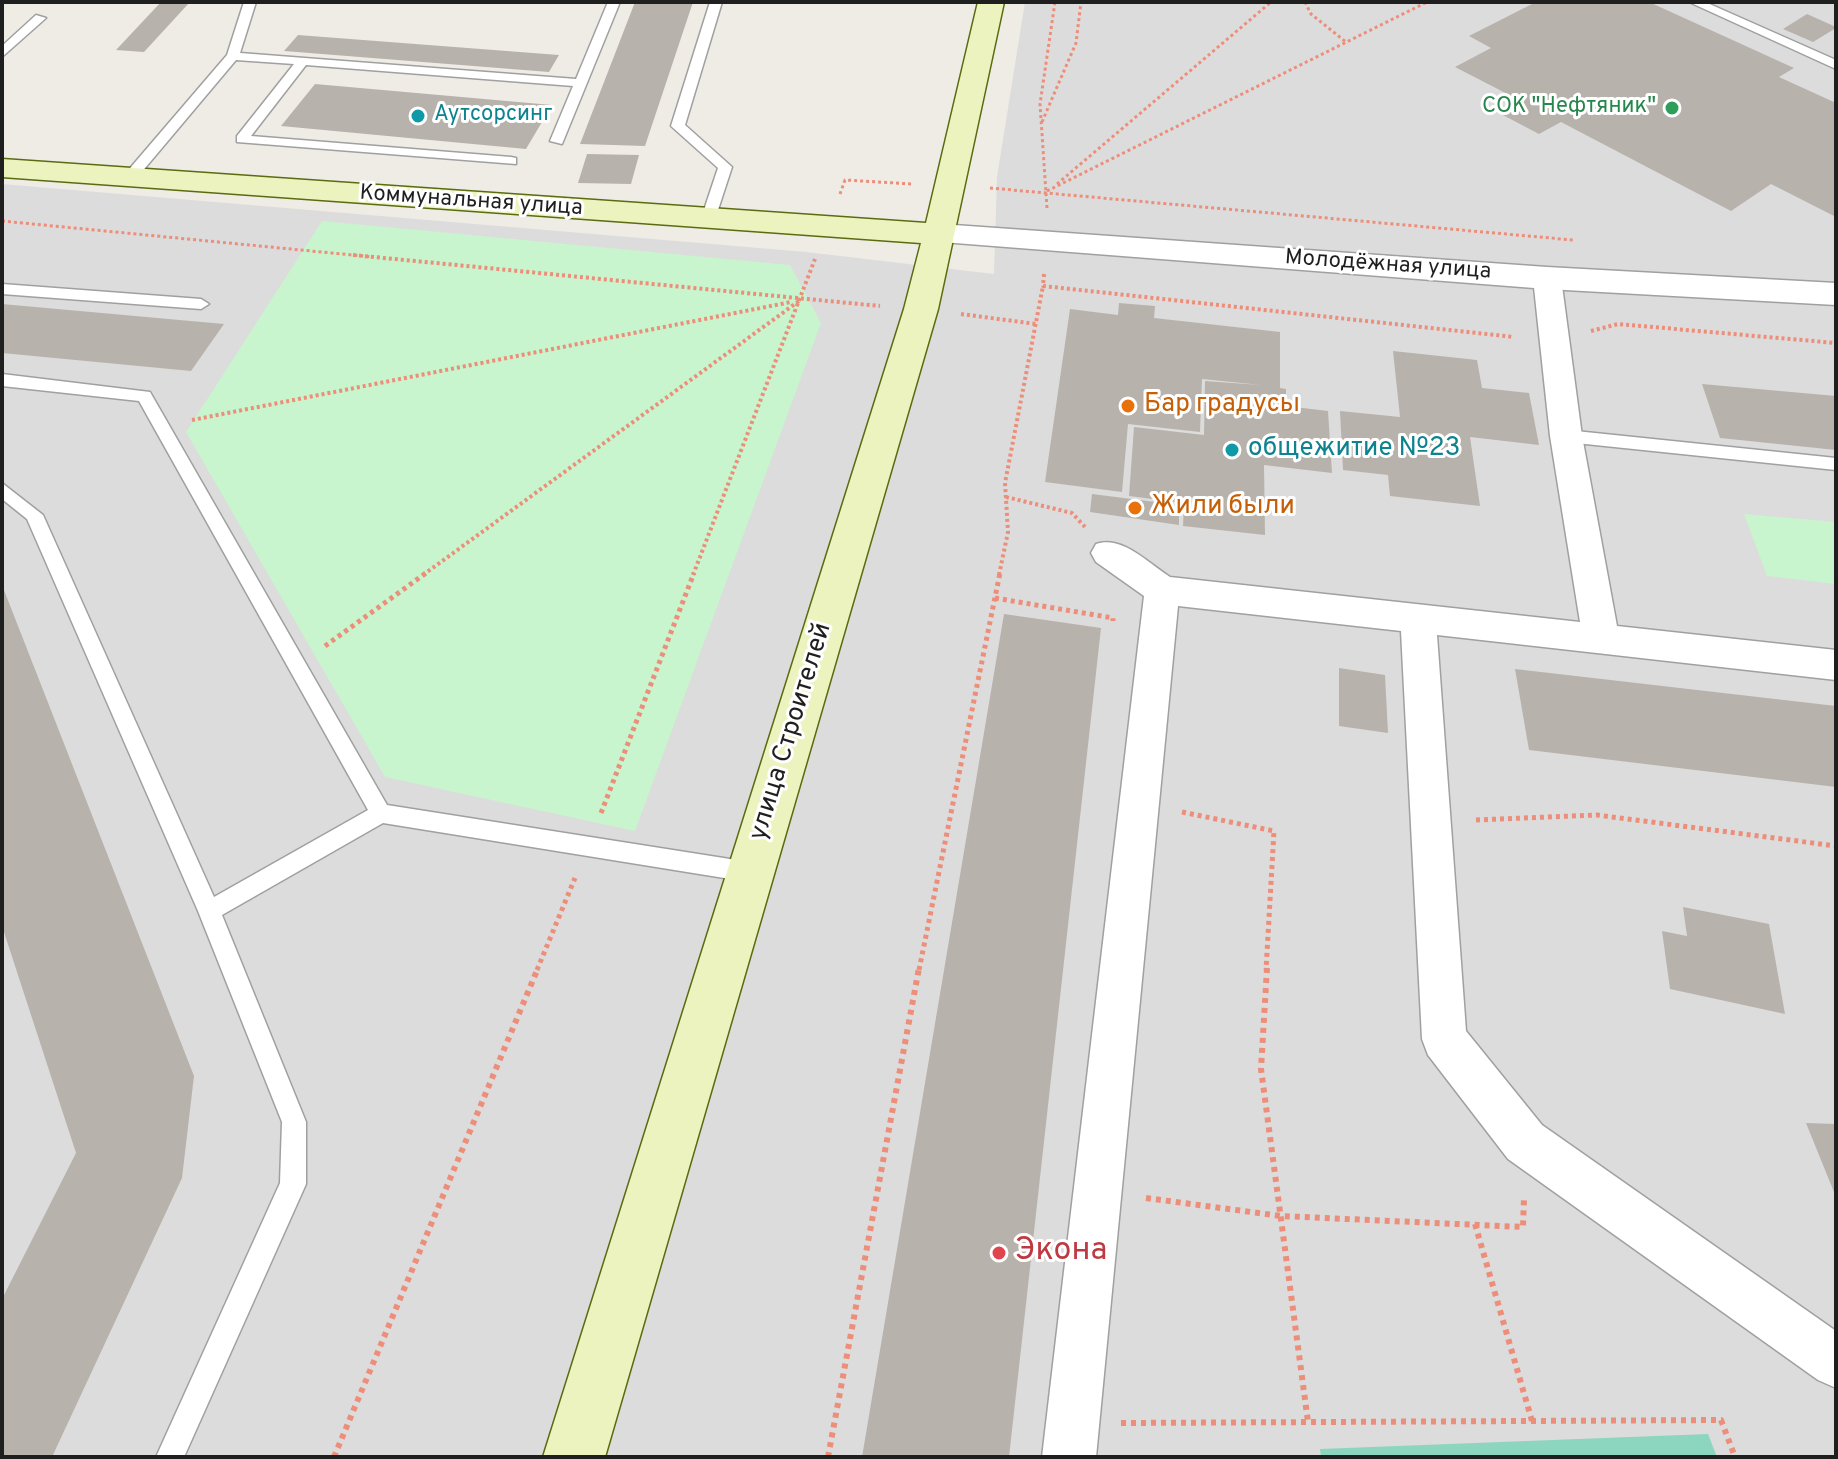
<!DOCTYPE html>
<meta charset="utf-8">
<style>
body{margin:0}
#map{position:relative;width:1838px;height:1459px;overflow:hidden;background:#efece6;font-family:Overpass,sans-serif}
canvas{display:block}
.frame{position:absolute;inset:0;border:4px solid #1f1f1f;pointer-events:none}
</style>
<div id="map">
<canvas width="1838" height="1459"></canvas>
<div class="frame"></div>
</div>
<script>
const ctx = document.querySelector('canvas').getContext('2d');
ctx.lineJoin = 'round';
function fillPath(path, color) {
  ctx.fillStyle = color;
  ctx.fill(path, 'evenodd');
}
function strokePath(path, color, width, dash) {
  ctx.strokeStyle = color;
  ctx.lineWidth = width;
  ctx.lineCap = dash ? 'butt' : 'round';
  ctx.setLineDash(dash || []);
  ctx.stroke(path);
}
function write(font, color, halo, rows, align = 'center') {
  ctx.font = font + ' Overpass,sans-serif';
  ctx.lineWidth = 6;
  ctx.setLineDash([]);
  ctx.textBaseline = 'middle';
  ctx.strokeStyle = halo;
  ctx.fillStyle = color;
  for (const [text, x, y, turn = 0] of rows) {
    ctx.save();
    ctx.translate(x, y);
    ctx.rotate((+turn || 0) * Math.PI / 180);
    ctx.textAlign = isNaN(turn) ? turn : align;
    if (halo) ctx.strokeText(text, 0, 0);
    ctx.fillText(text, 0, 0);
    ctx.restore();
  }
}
const residential = new Path2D(`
 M1025 2H1836V1457H2V184L806 252 994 274 997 177Z`);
const park = new Path2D(`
 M322 221 790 265 821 323 635 831 385 777 186 432Z
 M1744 514 1836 522V584L1767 576Z`);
const pitch = new Path2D(`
 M1708 1434 1717 1457H1321L1320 1449Z`);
const building = new Path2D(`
 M161 2H190L144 52 116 50Z
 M635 2H693L645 146 580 144Z
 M1536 2H1649L1794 68 1779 77 1836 103V217L1771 184 1731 211 1561 122 1539 134 1499 113 1521 101 1455 67 1491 48 1469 36Z
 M1807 14 1836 27V28L1813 42 1783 29Z
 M298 35 559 55 549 72 284 51Z
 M315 84 552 105 526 149 281 126Z
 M587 154 639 155 631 184 578 183Z
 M1119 303 1155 306 1154 318 1280 332V388L1286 389V406L1328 411 1332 473 1264 465 1265 535 1183 526 1184 503 1129 496 1134 427 1204 435 1205 381 1261 385 1202 379 1200 432 1128 424 1122 492 1045 482 1070 309 1118 315Z
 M2 304 224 324 191 371 2 353Z
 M1393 351 1477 360 1482 388 1529 393 1539 445 1470 437 1480 506 1390 496 1388 475 1343 470 1340 411 1400 417Z
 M1702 384 1836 396V450L1720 438Z
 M1092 494 1179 505V525L1090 512Z
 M2 585 194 1076 182 1178 52 1457H2V1299L76 1153 2 926Z
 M1004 614 1101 628 1009 1457H862Z
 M1339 668 1385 675 1388 733 1339 726Z
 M1515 669 1836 706V787L1529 750Z
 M1683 907 1769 924 1785 1014 1670 989 1662 931 1687 936Z
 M1806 1123 1836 1124V1197Z`);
const pathFar3 = new Path2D(`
 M1305 2 1311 14 1346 42
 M1042 122 1076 43 1081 2
 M1057 184 1271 2
 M990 188 1573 240
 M1047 191 1427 2
 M840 194 845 180 912 184
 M1047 208 1040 104 1055 2
 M2 221 373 257`);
const pathFar2 = new Path2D(`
 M353 255 880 306
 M1044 274 1043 286 1514 337
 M961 314 1036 324
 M1591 331 1618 324 1836 343
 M192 420 791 302
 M1006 497 1072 513 1086 528
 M423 575 799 301
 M693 575 815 259
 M999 575 1008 532 1005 483 1043 286`);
const pathFar1 = new Path2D(`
 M995 598 1113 618V621
 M325 646 426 573
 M1182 812 1274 831 1266 970
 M601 813 694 573
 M1476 820 1597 815 1836 846
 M537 970 575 878
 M919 970 1000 573`);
const path = new Path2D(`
 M1267 968 1261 1069 1308 1422
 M1146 1198 1281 1216 1523 1227 1524 1199
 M1475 1224 1532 1421
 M1121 1423 1721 1420 1735 1457
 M334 1457 538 968
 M828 1457 919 968`);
const service = new Path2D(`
 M244 2H256L240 53 576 79 608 2H620L562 144 550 141 573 86 306 65 251 136 511 157 516 158V164L237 142V136L294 64 236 60 135 180H125V174L227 55Z
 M710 2H722L685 125 732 167 715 219 708 223 701 219 718 168 671 126Z
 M1689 2H1705L1836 60V69Z
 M36 15 46 18 2 57V46Z
 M2 284 201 299 209 304 201 309 2 294Z
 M2 374 150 392 387 805 749 862 757 865 760 872 757 879 749 882 383 823 222 915 306 1122V1184L184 1457H156L280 1183 282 1122 198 911 27 519 2 499V483L43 515 214 897 368 810 139 401 2 386Z
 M1566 430 1836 458V470L1566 442 1558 436Z`);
const minor = new Path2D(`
 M1547 269 1557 272 1561 278 1582 436 1617 626 1836 650V680L1437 635 1466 1031 1542 1125 1836 1331V1388L1818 1380 1508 1159 1428 1055 1422 1039 1401 631 1178 606 1096 1457H1042L1144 596 1096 562 1091 553 1096 544C1122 535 1148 563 1170 577L1580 622 1550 436 1533 278 1537 272Z`);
const tertiary = new Path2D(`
 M940 224 1547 267 1836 283V305L1547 289 929 241 924 234 929 227Z`);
const secondary = new Path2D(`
 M978 2H1004L938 309 605 1457H543L904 309 921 243 2 177V159L926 223Z`);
const markers = [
 [1672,108,8,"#2e9e5b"],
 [418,116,8,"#0f9aa8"],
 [1128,406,8,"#e8710a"],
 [1232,450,8,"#0f9aa8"],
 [1135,508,8,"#e8710a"],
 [999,1253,8,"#e0444e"]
];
const farLeisurenames = [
 ["СОК \"Нефтяник\"",1656,108]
];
const farCulturenames = [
 ["Аутсорсинг",434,116]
];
const farStreetnames = [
 ["Коммунальная улица",471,202,4],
 ["Молодёжная улица",1388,266,4]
];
const foodNames = [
 ["Бар градусы",1144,406],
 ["Жили были",1151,508]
];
const cultureNames = [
 ["общежитие №23",1248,450]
];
const streetNames = [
 ["улица Строителей",792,732,-73]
];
const nearHealthnames = [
 ["Экона",1015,1253]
];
fillPath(residential, '#dddcdc');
fillPath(park, '#c8f4ce');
fillPath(pitch, '#8cd5be');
fillPath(building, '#b8b2ac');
strokePath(service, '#a0a0a0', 3);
strokePath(minor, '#a0a0a0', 3);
strokePath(tertiary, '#a0a0a0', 3);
strokePath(secondary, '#5b6b10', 3);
strokePath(pathFar3, '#ec8e7a', 3, [3, 3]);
strokePath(pathFar2, '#ec8e7a', 4, [3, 3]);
strokePath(pathFar1, '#ec8e7a', 5, [4, 4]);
strokePath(path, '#ec8e7a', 6, [5, 5]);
fillPath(service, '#fff');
fillPath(minor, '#fff');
fillPath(tertiary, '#fff');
fillPath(secondary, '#edf3bf');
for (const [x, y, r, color] of markers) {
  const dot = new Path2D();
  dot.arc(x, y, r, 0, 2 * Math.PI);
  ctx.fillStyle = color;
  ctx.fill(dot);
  strokePath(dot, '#fff', 3);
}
write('22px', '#27864d', '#fff', farLeisurenames, 'right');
write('22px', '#0d838f', '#fff', farCulturenames, 'left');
write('22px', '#1f1f1f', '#fff', farStreetnames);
write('26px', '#c56008', '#fff', foodNames, 'left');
write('26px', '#0d838f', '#fff', cultureNames, 'left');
write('26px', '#1f1f1f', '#fff', streetNames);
write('32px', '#be3a42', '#fff', nearHealthnames, 'left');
</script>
